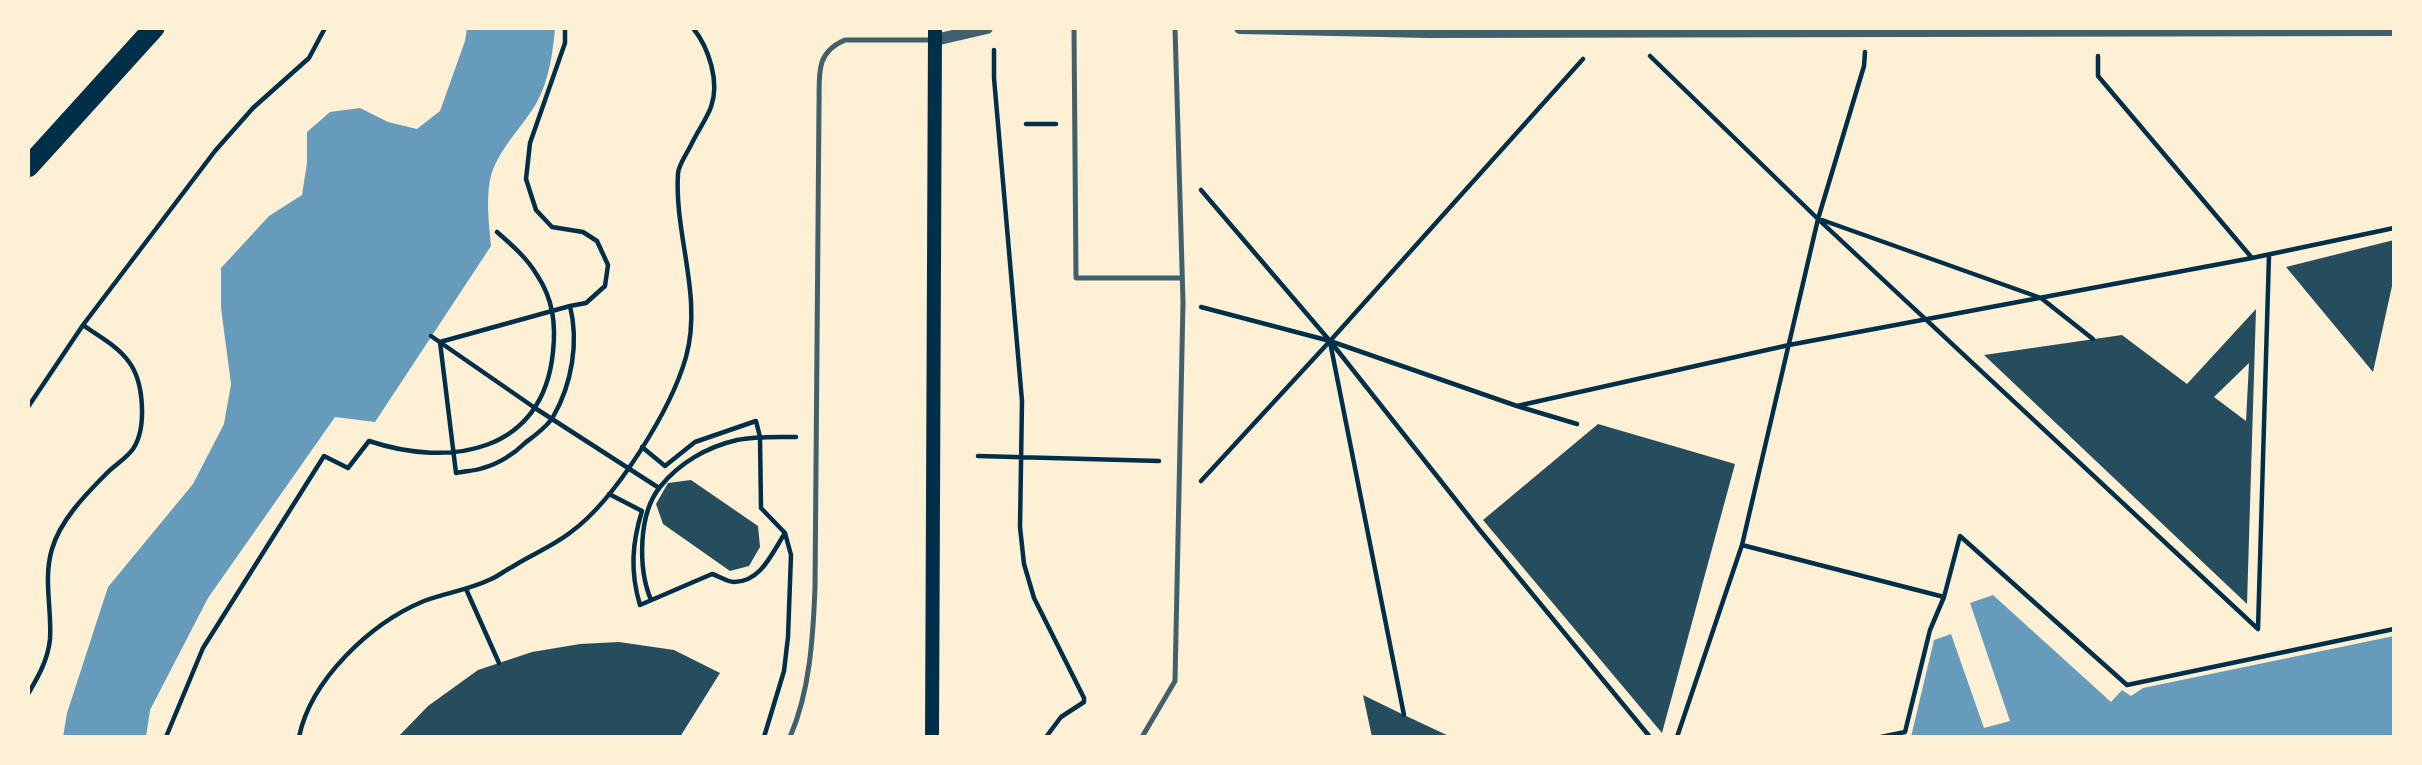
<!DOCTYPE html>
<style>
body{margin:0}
#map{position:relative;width:2422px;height:765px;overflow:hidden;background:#fdf0d5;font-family:"Golos Text",sans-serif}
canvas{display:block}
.frame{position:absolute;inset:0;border:30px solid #fdf0d5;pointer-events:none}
</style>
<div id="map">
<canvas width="2422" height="765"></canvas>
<div class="frame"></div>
</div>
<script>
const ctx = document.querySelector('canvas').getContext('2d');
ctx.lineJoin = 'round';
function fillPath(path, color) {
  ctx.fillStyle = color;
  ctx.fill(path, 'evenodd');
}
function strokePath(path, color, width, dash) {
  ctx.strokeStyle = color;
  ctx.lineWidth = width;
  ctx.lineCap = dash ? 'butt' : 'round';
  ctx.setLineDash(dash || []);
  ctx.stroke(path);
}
const water = new Path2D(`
 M467 28H555C553 52 549 80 537 102 523 127 496 151 490 180 486 201 489 225 491 246L375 422 335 417 208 598 150 710 146 737H63L67 713 108 587 193 484 224 424 231 384 221 308V268L269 216 302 195 307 163V132L330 112 360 108 388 122 417 129 440 111 465 41Z
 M1993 595 2111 702 2122 690 2131 696 2143 688 2394 636V737H1911L1934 640 1951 634 1984 728 2010 721 1970 603Z`);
const building = new Path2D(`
 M2394 240V277L2373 372 2286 267Z
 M2256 309 2247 604 1984 355 2122 335 2187 384ZM2249 363 2246 421 2214 397Z
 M1598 424 1735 464 1662 733 1483 520Z
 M691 480 758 526 760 547 749 566 730 571 663 524 656 504 668 483Z
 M619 642 674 650 720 673 680 737H398L428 706 478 670 532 652 580 644Z
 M1363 695 1404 715 1451 737H1372Z`);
const path = new Path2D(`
 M565 28V43L530 143 526 179 536 210 552 227 583 232 597 241 608 265 605 286 586 303 570 306
 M994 50V78L1022 401 1020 527 1024 564 1034 598 1084 698V702L1061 717 1046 737
 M1865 52 1864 66 1818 219 1742 545 1944 597
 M1650 56 1818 219 2258 629 2269 255
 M2098 56V76L2252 258 2394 228
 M1026 124H1056
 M1201 190 1330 341 1478 528 1650 737
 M1822 220 2041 298 2093 339
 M570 306C579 342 572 384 553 417 547 427 534 436 525 443 514 454 498 464 483 468 475 471 465 471 456 473L440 342Z
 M1201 307 1330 341 1517 406 1577 424
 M431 336 535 408 659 488
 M1330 342 1404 715
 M1517 406 1789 345 2252 258
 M28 407 83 325 215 151 253 108 309 58 325 28
 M642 447 665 466 695 442 756 421 760 437 761 508 785 533 791 555 788 637 784 671 764 737
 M978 456 1159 461
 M1201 481 1330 341 1583 59
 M609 494 642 511C632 543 630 572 640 605L712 574C719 576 727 582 734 582 761 582 772 553 785 533
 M466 589 499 663
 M651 600C638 569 638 514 660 487 679 463 707 447 737 440 756 436 776 437 796 437
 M28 694C38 677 48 660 50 639 52 609 43 579 52 549 60 521 85 495 105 475 113 466 126 459 133 449 147 428 144 382 129 362 118 346 98 336 83 325
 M166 737 203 648 324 456 348 468 369 441C450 468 543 453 553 352 556 324 553 299 537 275 527 258 512 245 497 232
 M299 737C311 679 371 623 424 601 445 593 468 590 489 580 497 577 504 571 512 567 531 555 553 546 571 532 615 500 671 410 686 357 703 296 674 235 678 173 679 164 687 153 691 145 697 132 706 120 711 107 720 82 709 48 693 28
 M1677 737 1742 545
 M1881 737 1905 732 1930 630 1944 597 1960 536 2127 685 2394 629`);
const service = new Path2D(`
 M1074 28 1076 278H1182
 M790 737C810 691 813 637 815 588L819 105C820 76 814 53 845 40H935
 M1142 737 1175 681 1183 302 1175 28`);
const tertiary = new Path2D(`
 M1240 28 1429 32 2394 30
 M935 40 987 28`);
const secondary = new Path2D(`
 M932 737 935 28`);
const motorway = new Path2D(`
 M28 167 154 28`);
fillPath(water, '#669bbc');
fillPath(building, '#264d5e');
strokePath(path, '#003049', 4.5);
strokePath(service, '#3f606c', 5);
strokePath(tertiary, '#3f606c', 12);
strokePath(secondary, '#003049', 14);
strokePath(motorway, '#003049', 21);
</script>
